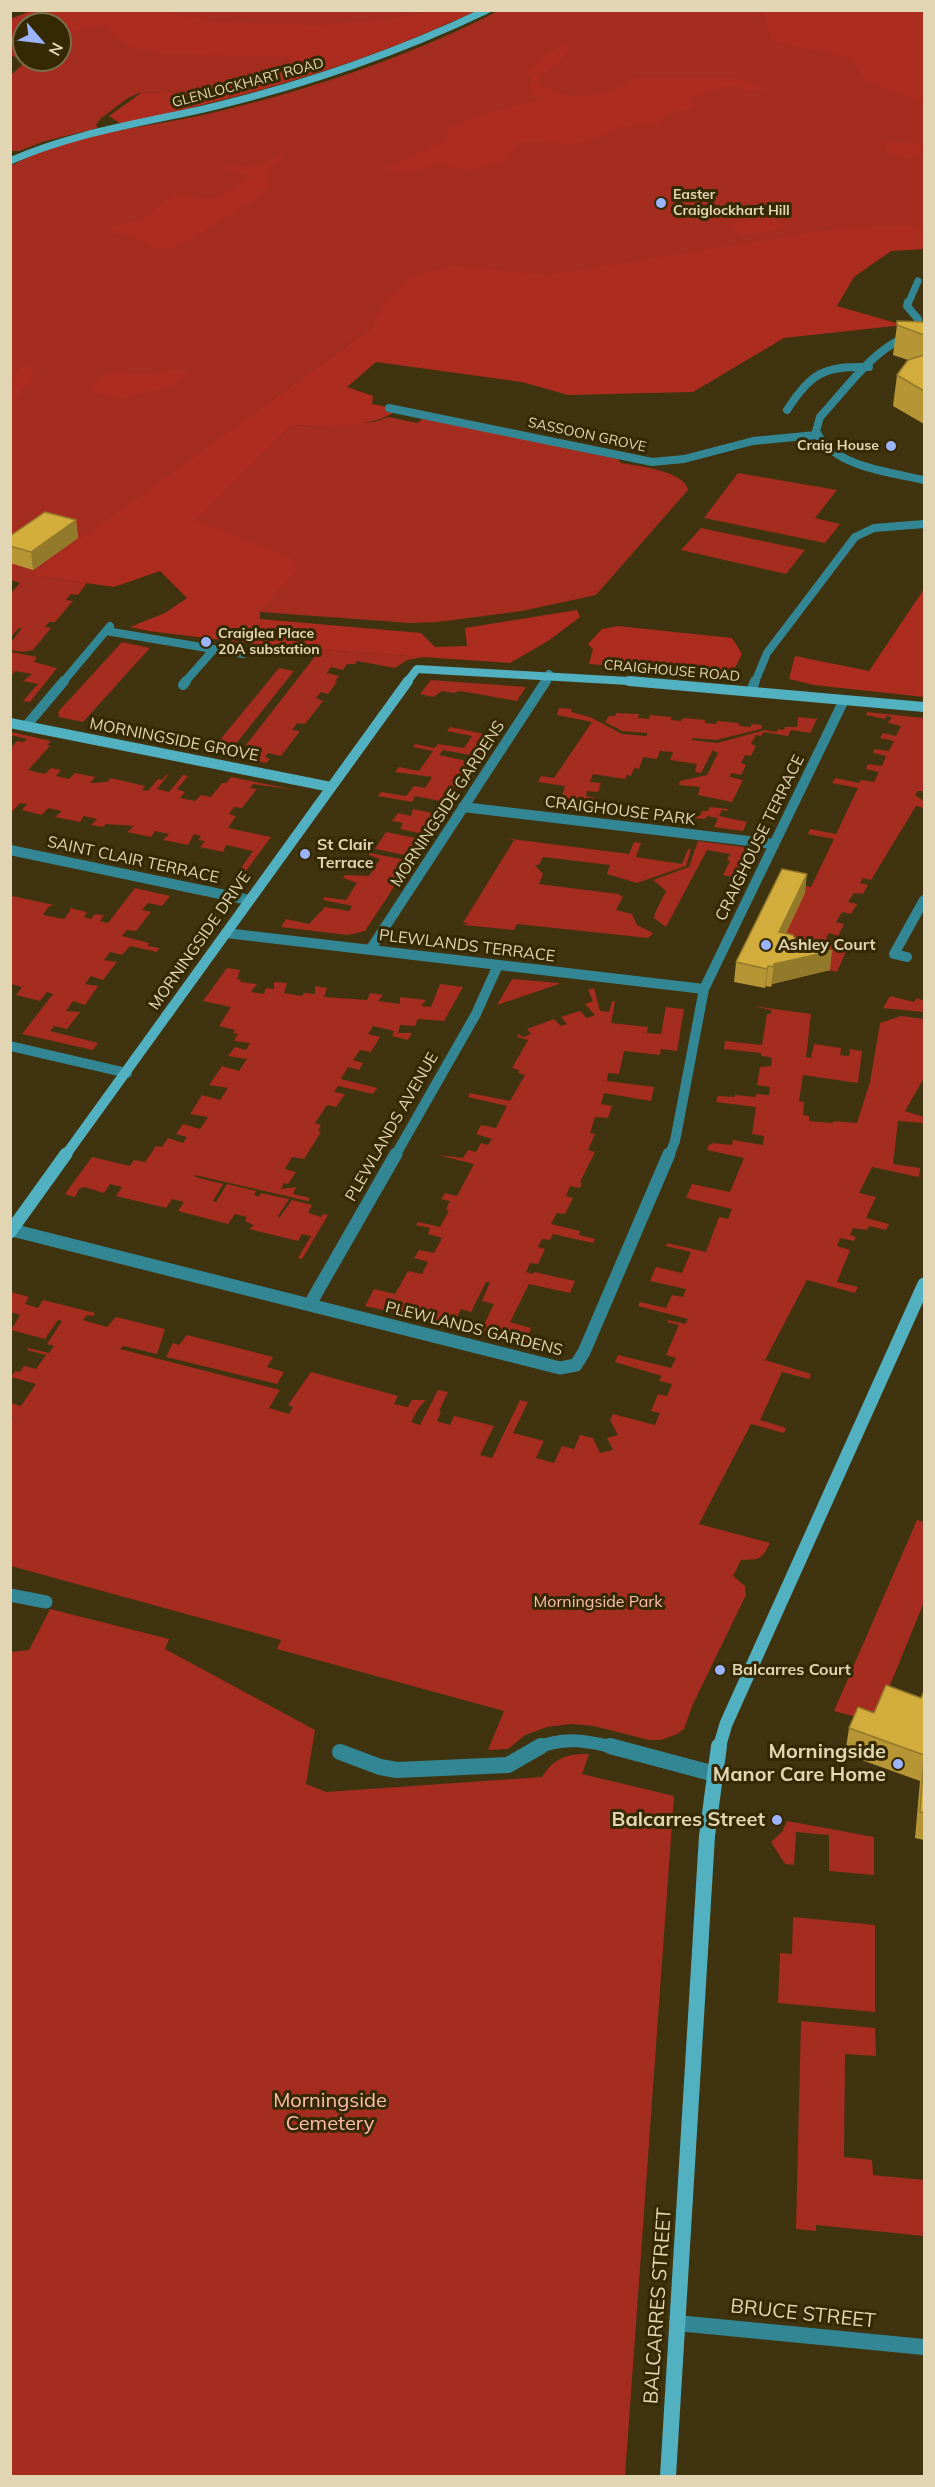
<!DOCTYPE html>
<style>
body{margin:0}
#map{position:relative;width:935px;height:2487px;overflow:hidden;background:#40330f;font-family:Mulish,sans-serif}
canvas{display:block}
.frame{position:absolute;inset:0;border:12px solid #e1d5b4;pointer-events:none}
.north{position:absolute;left:12px;top:12px;width:60px;height:60px;box-sizing:border-box;background:#352904;border:2px solid #7a6e4a;border-radius:50%;rotate:118deg;font-size:16px;font-weight:700;line-height:24px;text-align:center;color:#e1d5b4}
.north::after{content:'';display:block;margin:auto;width:21px;height:27px;background:#9cb4fd;clip-path:polygon(50% 0,100% 100%,50% 72%,0 100%)}
</style>
<div id="map">
<canvas width="935" height="2487"></canvas>
<div class="frame"></div>
<div class="north">N</div>
</div>
<script>
const ctx = document.querySelector('canvas').getContext('2d');
ctx.lineJoin = 'round';
function fillPath(path, color) {
  ctx.fillStyle = color;
  ctx.fill(path, 'evenodd');
}
function strokePath(path, color, width, dash) {
  ctx.strokeStyle = color;
  ctx.lineWidth = width;
  ctx.lineCap = dash ? 'butt' : 'round';
  ctx.setLineDash(dash || []);
  ctx.stroke(path);
}
function write(font, color, halo, rows, align = 'center') {
  ctx.font = font + ' Mulish,sans-serif';
  ctx.lineWidth = 6;
  ctx.setLineDash([]);
  ctx.textBaseline = 'middle';
  ctx.strokeStyle = halo;
  ctx.fillStyle = color;
  for (const [text, x, y, turn = 0] of rows) {
    ctx.save();
    ctx.translate(x, y);
    ctx.rotate((+turn || 0) * Math.PI / 180);
    ctx.textAlign = isNaN(turn) ? turn : align;
    if (halo) ctx.strokeText(text, 0, 0);
    ctx.fillText(text, 0, 0);
    ctx.restore();
  }
}
const green = new Path2D(`
 M151 11H430C340 31 241 32 151 11Z
 M498 11H924V239L536 277 455 265 379 308 371 333H364L31 575 87 583 78 595 71 594 66 600 73 601 55 622H49L45 627 51 628 33 650 22 652 11 650V642L22 628H19L11 637V593L20 583 11 580V166C68 133 139 129 203 115 300 93 410 57 498 11Z
 M43 14 284 57 292 62 288 68 205 90 139 93 128 98 100 119 96 125 98 128 45 141 19 151H11V75L25 62 11 55V36L24 27V60H60V24Z
 M389 417 417 423 423 418 618 459 621 463C638 466 685 471 688 490L596 595 522 611 438 622 410 623 260 612 296 569 194 520 291 426 373 422Z
 M738 473 837 490 815 518 840 524 825 543 704 518Z
 M701 528 805 550 786 574 681 550Z
 M122 642 150 648 83 722 59 717 58 712Z
 M320 650 425 657 407 660 395 668 357 661 355 664H347L343 670 331 667 327 673 339 676 335 681 337 682 328 694 321 692 316 698 323 701 305 724 297 723 292 730 300 731 281 756 268 753 265 757 270 759 266 763 246 759 255 747 246 745Z
 M11 652 37 657 34 662 57 668 30 702 23 701 38 684 23 681 32 674 15 671 11 676Z
 M279 668 294 671 227 755 210 752Z
 M431 680 526 687 517 701 460 691 454 693 442 691 433 697 420 694Z
 M559 708 572 709 571 712 590 717 622 734 647 736V733L622 731 605 722 609 716H615L616 713 639 714 638 718 649 719 650 715 671 717V720L681 721 683 718 705 720V723L716 724 717 721 739 723V726L751 727V724L762 725 761 729 716 740 693 738 692 740 717 743 765 730 777 732 778 729 784 730 785 727H797L798 717 817 719 810 733 791 730 788 736 764 732 761 736 756 735 751 744 756 746 751 756 745 755 741 763 746 765 741 775 731 773 730 777 743 780 732 802 698 795 700 787 679 785 680 781 707 775 718 753 713 750 701 773 695 772 697 764 670 760 673 752 660 751 657 759 643 757 639 769 634 768 631 776 627 775 625 779 593 774 590 782 601 783 598 792 587 791 586 796 595 798 592 805 561 799 565 786 538 782 541 776 554 778 592 722 557 715Z
 M867 712 924 718V791H918L915 795 924 801V808L916 806 871 880 863 878 860 883 868 885 863 894 854 893 848 902 857 904 851 914 842 912 836 922 844 924 838 936 829 933 826 938 849 944 837 972 793 962 777 951 784 882 811 887 834 839 808 834 810 829 836 834 858 788 832 783 835 778 859 783 861 780 874 782 879 772 866 769 868 764 882 766 886 756 873 753 875 749 889 751 894 741 880 738 883 733 896 736 901 726 888 723 892 717 886 716 885 719 866 715Z
 M450 727 494 736 480 757 443 750 439 755 476 763 450 803 415 796 412 802 378 796 381 792 406 796 414 786 425 788 432 777 395 772 399 767 419 771 433 751 413 747 415 744 435 748 438 744 464 748 472 736 447 731Z
 M11 732 51 741 47 745 50 746 28 770 45 774 51 768 61 770 56 776 69 779 75 773 95 777 90 783 107 782 111 778 145 786 142 790 148 791 158 779 162 780 166 775H168L157 789 169 792 183 775 188 776 177 789 185 792 180 798 195 801 201 795 211 797 222 783H226L231 777 295 790 253 784 250 788 257 789 242 808 234 807 229 814 236 816 228 828 271 837 240 879 234 878 253 851 226 845 223 852 200 847 205 841 198 840 201 836 194 834 188 845 163 840 169 834 155 831 151 837 127 832 134 826 106 824 103 827 91 825 97 819 84 816 80 822 55 817 62 811 48 808 42 815 22 810 27 804 20 803 11 813V748L17 741 24 742 27 739 11 735Z
 M710 807 728 809 727 811 722 810 719 816 747 822 743 831 714 827 718 818 707 816 705 819 693 818 691 824 666 821 668 815 700 816 702 811H708Z
 M413 809 442 815 428 835 400 829 403 823 392 821 398 813 411 816Z
 M386 832 425 840 414 857 375 849Z
 M504 838 629 854 634 842 641 843 636 857 682 864 688 849H691L686 866 637 883 607 874 610 865 543 857 539 865H535L543 874 539 884 618 894 623 897 616 910 632 914 637 925 653 933 648 938 517 924 514 930 463 925 469 923H463L514 840Z
 M698 841 743 847 750 853 737 878 723 875 730 861 727 860 730 854 707 850 666 927 654 918 655 913 666 891 653 880 689 867Z
 M370 853 411 861 365 931 348 935 281 927 286 919 309 924 325 907 349 911 352 906 323 900 324 897 346 900 357 883 343 878 345 875 369 876 380 859 369 855Z
 M135 888 170 896 162 906 148 903 142 910 151 912 136 931 127 930 122 936 149 943 148 946 159 948 157 952 130 946 122 955 110 952 104 960 117 962 103 980 91 976 85 984 98 986 85 1005 73 1001 66 1011 80 1012 67 1029 54 1026 50 1031 98 1043 93 1050 22 1034 53 994 47 992 40 1001 16 995 22 987 11 984V898L12 896 54 905 48 907 43 915 64 919 70 911V908L87 912 84 917 91 919 95 914 104 915 100 921 108 923Z
 M227 968 240 970 237 979 241 980 240 982 257 984 251 992 264 994 266 988 274 989V982L287 983 284 993 302 996 304 993 315 994V986L327 988 324 997 367 1000 370 993 383 995 378 1001 400 1004V997L426 1000 421 1006 431 1007 440 984 463 987 444 1021 418 1019 415 1026 400 1025 398 1033H412L408 1040 392 1036 394 1031 373 1026 368 1034 380 1037 371 1052 360 1050 353 1060 363 1063 359 1070 348 1067 341 1079 377 1088 373 1094 338 1086 334 1092 345 1094 336 1107 327 1105 315 1123 321 1125 318 1131 321 1132 304 1159 292 1157 285 1169 296 1172 288 1184 284 1183 281 1189 296 1187 293 1194 310 1198 308 1201 195 1175V1177L223 1184 213 1201 216 1202 227 1184 256 1191 254 1195 259 1197 261 1193 289 1199 278 1216 279 1218 292 1200 312 1205 308 1213 321 1217 323 1214 328 1215 302 1259 298 1258 311 1236 302 1234 298 1241 249 1229 254 1225 245 1221 247 1217 235 1214 228 1224 178 1211 184 1202 172 1199 166 1208 116 1196 122 1187 110 1184 104 1193 84 1187 79 1189 75 1197 65 1194 92 1157 130 1166 134 1160 145 1162 156 1146 162 1147 168 1138 183 1143 187 1137 176 1134 183 1124 200 1129 208 1117 190 1114 202 1095 220 1100 228 1088 209 1085 222 1066 239 1071 247 1059 228 1056 235 1047 246 1050 250 1043 234 1041 238 1034 233 1033 235 1030 219 1026 231 1007 203 1001Z
 M512 979 559 983V984L497 1005Z
 M594 988 600 1011 609 1012 612 1001 615 1002 611 1023 648 1027 647 1033 661 1034 666 1007 684 1009 677 1051 661 1049 660 1055 624 1051 619 1074 608 1073 607 1081 654 1087 651 1101 604 1093 601 1104 612 1106 608 1118 595 1117 590 1133 595 1134 588 1150 595 1152 580 1182 582 1183 580 1188 570 1186 566 1196 573 1198 565 1214 557 1213 551 1224 580 1231 579 1235 595 1239 593 1243 553 1234 550 1240 542 1239 538 1247 545 1249 538 1264 530 1263 526 1272 533 1274 534 1272 575 1281 570 1293 529 1284 510 1322 531 1328 529 1334 544 1337 540 1348 480 1333 494 1304 482 1301 490 1282H486L471 1312 461 1309 453 1325 365 1306 374 1289 395 1294 408 1271 422 1274 428 1262 414 1258 419 1250 434 1253 442 1238 428 1234 430 1228 416 1225 418 1222 440 1227 449 1211 446 1209 450 1201 441 1199 445 1193 457 1196 474 1164 438 1155 463 1158 468 1150 476 1152 481 1143 488 1145 492 1139 476 1134 481 1125 496 1128 507 1106 468 1097 470 1093 510 1101 525 1075 518 1073 519 1070 512 1068 528 1040 517 1037 518 1034 523 1037 531 1034 527 1029 554 1019 561 1026 567 1024 561 1017 580 1011 587 1018 595 1015 585 1004 593 1001 588 990Z
 M890 996 914 1002 917 998 924 1001V1012L883 1008Z
 M753 1006 811 1014 806 1057 811 1058 814 1044 841 1048 840 1055 849 1056 850 1049 862 1051 858 1083 803 1075 799 1101 804 1102 803 1115 809 1116V1121L833 1123V1121L857 1123 870 1082 880 1023 901 1016 924 1019V1078L905 1111 924 1117V1123L898 1121 893 1164 920 1168 919 1177 872 1167 859 1193 876 1197 866 1218 889 1224 886 1230 869 1226 867 1230 853 1228 850 1235 856 1237 854 1241 840 1238 837 1246 850 1250 837 1282 858 1287 855 1293 807 1280 765 1360 811 1374 809 1379 782 1372 760 1420 786 1428 784 1433 751 1424 699 1524 770 1543C761 1561 759 1559 741 1560L733 1576 745 1586 746 1595 693 1704 684 1729 677 1734 661 1740H649L594 1726 571 1724 547 1727 525 1735 508 1749 488 1750 504 1711 277 1649 281 1640 11 1566 10 1421 13 1417 11 1416V1403L21 1406 36 1384 11 1377 15 1371 20 1372 24 1366 36 1369 46 1355 27 1350 28 1348 49 1353 54 1346 47 1344 62 1321 58 1320 45 1339 11 1330 20 1315 11 1312V1292L29 1297 25 1304 38 1308 43 1300 95 1313 93 1316 87 1315 83 1320 107 1327 116 1317 165 1329 157 1354 123 1346 120 1349 280 1390 269 1408 289 1414 293 1407 288 1405 311 1372 398 1396 394 1404 408 1407 412 1400H426L418 1409 411 1422 420 1425 438 1390 448 1392 439 1411 441 1412 437 1421 450 1425 454 1416 494 1426 480 1455 492 1458 520 1400 528 1402 513 1433 544 1441 536 1458 554 1463 562 1446 574 1449 580 1435 593 1438 600 1453 613 1450 607 1438 618 1435 610 1420 613 1414 655 1425 660 1413 651 1411 658 1394 667 1396 672 1384 659 1381 662 1376 615 1362 618 1355 671 1368 676 1358 666 1355 679 1325 667 1322 668 1320 685 1324 688 1319 638 1306 640 1302 666 1308 672 1295 683 1297 686 1289 650 1281 656 1267 682 1273 691 1252 666 1246 667 1243 706 1252 719 1217 728 1219 732 1209 686 1198 692 1184 730 1192 744 1158 707 1150 709 1145 713 1143 732 1145 733 1140 763 1145 764 1136 752 1134 756 1107 716 1102 718 1096 734 1097 735 1095 756 1097V1094L769 1095 770 1087 757 1085 760 1067 771 1066 772 1059 770 1057 761 1056V1053L724 1049 725 1041 762 1045 767 1014H771V1010Z
 M187 1335 273 1357 267 1367 284 1372 277 1384 166 1357 173 1343 179 1345Z
 M917 1520 924 1522V1602L875 1722 834 1711Z
 M50 1609 169 1639 165 1649 315 1730 306 1784 326 1792 542 1777C553 1759 567 1753 589 1754L582 1774 674 1796 625 2476H11L10 1652 29 1650Z
 M787 1821 874 1837V1875L829 1871V1835L796 1832 794 1865 785 1864 771 1842 782 1832Z
 M793 1917 875 1925V2012L778 2003 780 1953 792 1954Z
 M801 2021 875 2028 876 2056 845 2054 844 2157 872 2160 873 2175 924 2180V2236L816 2225V2231L796 2229Z`);
const forest = new Path2D(`
 M151 10 218 22 318 25 387 19 430 11H477C448 23 419 37 389 48 303 81 212 104 121 124L109 116 141 93 205 90 288 68 292 62 284 57 160 54 130 47 106 28 91 27 70 32 65 39 76 46 60 52V24H24V52L11 46 10 19 31 11Z
 M763 11H924V103L866 82 852 59 772 41Z
 M566 43 569 44 570 49 557 64 538 79 540 84C569 97 577 101 609 91 619 87 626 84 634 78H738L768 90 742 91 741 88 722 86 715 91 689 98 694 104 691 109 668 113 663 117V121L660 124 623 126 594 139 570 144 522 142 517 145 504 162C490 166 477 170 462 169 456 169 450 165 444 165 420 164 411 181 385 168L442 142 447 138 448 128 486 113 536 101 537 99 530 90 531 78 526 73 551 51Z
 M884 143H914L924 145V153L906 159 887 153Z
 M285 153 286 155 273 165 267 176 271 184C255 204 234 211 214 224 197 234 181 250 160 249 152 248 150 245 143 241 134 236 122 235 112 233L110 230 114 226 150 216 159 205 174 195 183 194 209 199 224 194 247 179 248 175 223 168C232 160 241 167 252 167 265 166 274 156 285 153Z
 M769 216 786 227 743 236 725 225Z
 M903 225 924 228V249L891 251 854 277 837 306 903 325 784 338 693 392 568 395 522 382 376 362 347 387 373 396 372 404 398 409C374 430 323 424 291 426L195 520 290 557 297 569 260 612V619L421 633 435 647 467 646 465 628 577 610 580 617 548 641 510 663 277 647 149 631 130 627 165 613 187 598 160 571 114 587 30 575 364 333H370L379 308 409 277 455 265 547 275 847 227Z
 M21 367H31L34 369 31 380 11 403V382Z
 M171 369 187 371 188 375 172 386 120 399 89 391C106 365 116 372 143 374 153 374 162 371 171 369Z
 M924 589V697L814 685 789 679 795 656 869 671Z
 M618 626 732 638 742 654 734 670 718 675 589 664 593 649 588 644 602 629Z`);
const streetFar4 = new Path2D(`
 M908 304 918 281`);
const streetFar3 = new Path2D(`
 M908 302 907 306 918 319 920 332
 M924 332C880 338 849 386 820 417L816 431C833 467 889 472 924 480
 M389 408 652 462 684 459 753 441 816 435
 M787 410C812 372 824 366 869 367
 M106 631 243 654
 M63 682 110 626
 M185 682 214 649
 M545 682 549 674
 M755 682 767 653 855 537 874 528 924 524`);
const streetFar2 = new Path2D(`
 M183 685 186 681
 M751 691 755 681
 M26 726 64 681
 M463 807 774 844
 M10 850 249 900
 M226 933 704 989
 M370 950 546 681
 M907 957 894 954 924 900
 M10 1046 127 1073
 M395 1156 476 1014 498 965
 M669 1156 675 1141 704 989 844 700`);
const streetFar1 = new Path2D(`
 M12 1230 560 1368 576 1365 584 1352 669 1154
 M310 1304 396 1154
 M10 1595 46 1602
 M537 1748C564 1736 589 1741 616 1748`);
const street = new Path2D(`
 M610 1746 715 1774
 M340 1752 380 1767 397 1770 508 1765 541 1746
 M677 2323 924 2347`);
const secondaryFar4 = new Path2D(`
 M10 161C75 132 143 123 212 107 307 84 399 52 487 10`);
const secondaryFar3 = new Path2D(`
 M407 682 417 669 646 682`);
const secondaryFar2 = new Path2D(`
 M629 681 924 707
 M10 723 331 787
 M65 1156 408 681`);
const secondaryFar1 = new Path2D(`
 M10 1232 66 1154
 M719 1748 726 1724 924 1284`);
const secondary = new Path2D(`
 M668 2476 707 1836 719 1746`);
const wall = new Path2D(`
 M924 322V424L893 406 897 375 908 360 893 355 897 325Z
 M76 520 78 538 33 570 10 563V536Z
 M805 893 786 933 830 970 772 984 771 987 766 986 765 988 734 982 736 962Z
 M924 1691V1840L915 1838 920 1781 845 1754 849 1728 874 1713 921 1698Z`);
const shadedWall = new Path2D(`
 M76 520 78 538 33 570 31 552Z
 M807 874 805 893 777 951 779 932Z
 M832 951 830 970 772 984 771 987 774 964Z
 M768 966 766 986 765 988 767 969Z`);
const building = new Path2D(`
 M897 321 924 322V335L897 325Z
 M924 355V391L897 375 908 360Z
 M45 512 76 520 31 552 10 546V536Z
 M782 869 807 874 779 932 793 935 797 943 832 951 774 964 773 967 768 966 767 969 736 962Z
 M886 1685 921 1698 924 1691V1755L849 1728 858 1707 874 1713Z
 M924 1756V1813L920 1812Z`);
const markers = [
 [661,203,6,"#9cb4fd"],
 [891,446,6,"#9cb4fd"],
 [206,642,6,"#9cb4fd"],
 [305,854,6,"#9cb4fd"],
 [766,945,6,"#9cb4fd"],
 [720,1670,6,"#9cb4fd"],
 [898,1764,6,"#9cb4fd"],
 [777,1820,6,"#9cb4fd"]
];
const farStreetnames = [
 ["GLENLOCKHART ROAD",248,83,-15],
 ["SASSOON GROVE",587,435,12],
 ["CRAIGHOUSE ROAD",672,671,5]
];
const farPoinames = [
 ["Easter",673,195],
 ["Craiglockhart Hill",673,211],
 ["Craig House",879,446,"right"],
 ["Craiglea Place",218,634],
 ["20A substation",218,650]
];
const streetNames = [
 ["MORNINGSIDE GROVE",174,740,11],
 ["MORNINGSIDE GARDENS",448,804,-57],
 ["CRAIGHOUSE PARK",620,811,7],
 ["CRAIGHOUSE TERRACE",760,838,-64],
 ["SAINT CLAIR TERRACE",133,860,12],
 ["MORNINGSIDE DRIVE",200,941,-55],
 ["PLEWLANDS TERRACE",467,946,7],
 ["PLEWLANDS AVENUE",392,1127,-60],
 ["PLEWLANDS GARDENS",474,1329,14]
];
const poiNames = [
 ["St Clair",317,845],
 ["Terrace",317,863],
 ["Ashley Court",778,945],
 ["Balcarres Court",732,1670]
];
const parkNames = [
 ["Morningside Park",598,1602]
];
const nearPoinames = [
 ["Morningside",886,1752],
 ["Manor Care Home",886,1775],
 ["Balcarres Street",765,1820]
];
const nearParknames = [
 ["Morningside",330,2101],
 ["Cemetery",330,2124]
];
const nearStreetnames = [
 ["BALCARRES STREET",658,2306,-86],
 ["BRUCE STREET",803,2314,6]
];
fillPath(green, '#a42d20');
fillPath(forest, '#ac2c1f');
strokePath(streetFar4, '#338795', 7);
strokePath(streetFar3, '#338795', 8);
strokePath(streetFar2, '#338795', 10);
strokePath(streetFar1, '#338795', 13);
strokePath(street, '#338795', 16);
strokePath(secondaryFar4, '#51b1c1', 7);
strokePath(secondaryFar3, '#51b1c1', 8);
strokePath(secondaryFar2, '#51b1c1', 10);
strokePath(secondaryFar1, '#51b1c1', 13);
strokePath(secondary, '#51b1c1', 16);
fillPath(wall, '#b59534');
fillPath(shadedWall, '#93792a');
fillPath(building, '#d2ad3c');
strokePath(building, '#93792a', 1.5);
for (const [x, y, r, color] of markers) {
  const dot = new Path2D();
  dot.arc(x, y, r, 0, 2 * Math.PI);
  ctx.fillStyle = color;
  ctx.fill(dot);
  strokePath(dot, '#352904', 2);
}
write('14px', '#e1d5b4', '#352904', farStreetnames);
write('bold 14px', '#e1d5b4', '#352904', farPoinames, 'left');
write('16px', '#e1d5b4', '#352904', streetNames);
write('bold 16px', '#e1d5b4', '#352904', poiNames, 'left');
write('16px', '#ffbdb1', '#352904', parkNames);
write('bold 20px', '#e1d5b4', '#352904', nearPoinames, 'right');
write('20px', '#ffbdb1', '#352904', nearParknames);
write('20px', '#e1d5b4', '#352904', nearStreetnames);
</script>
